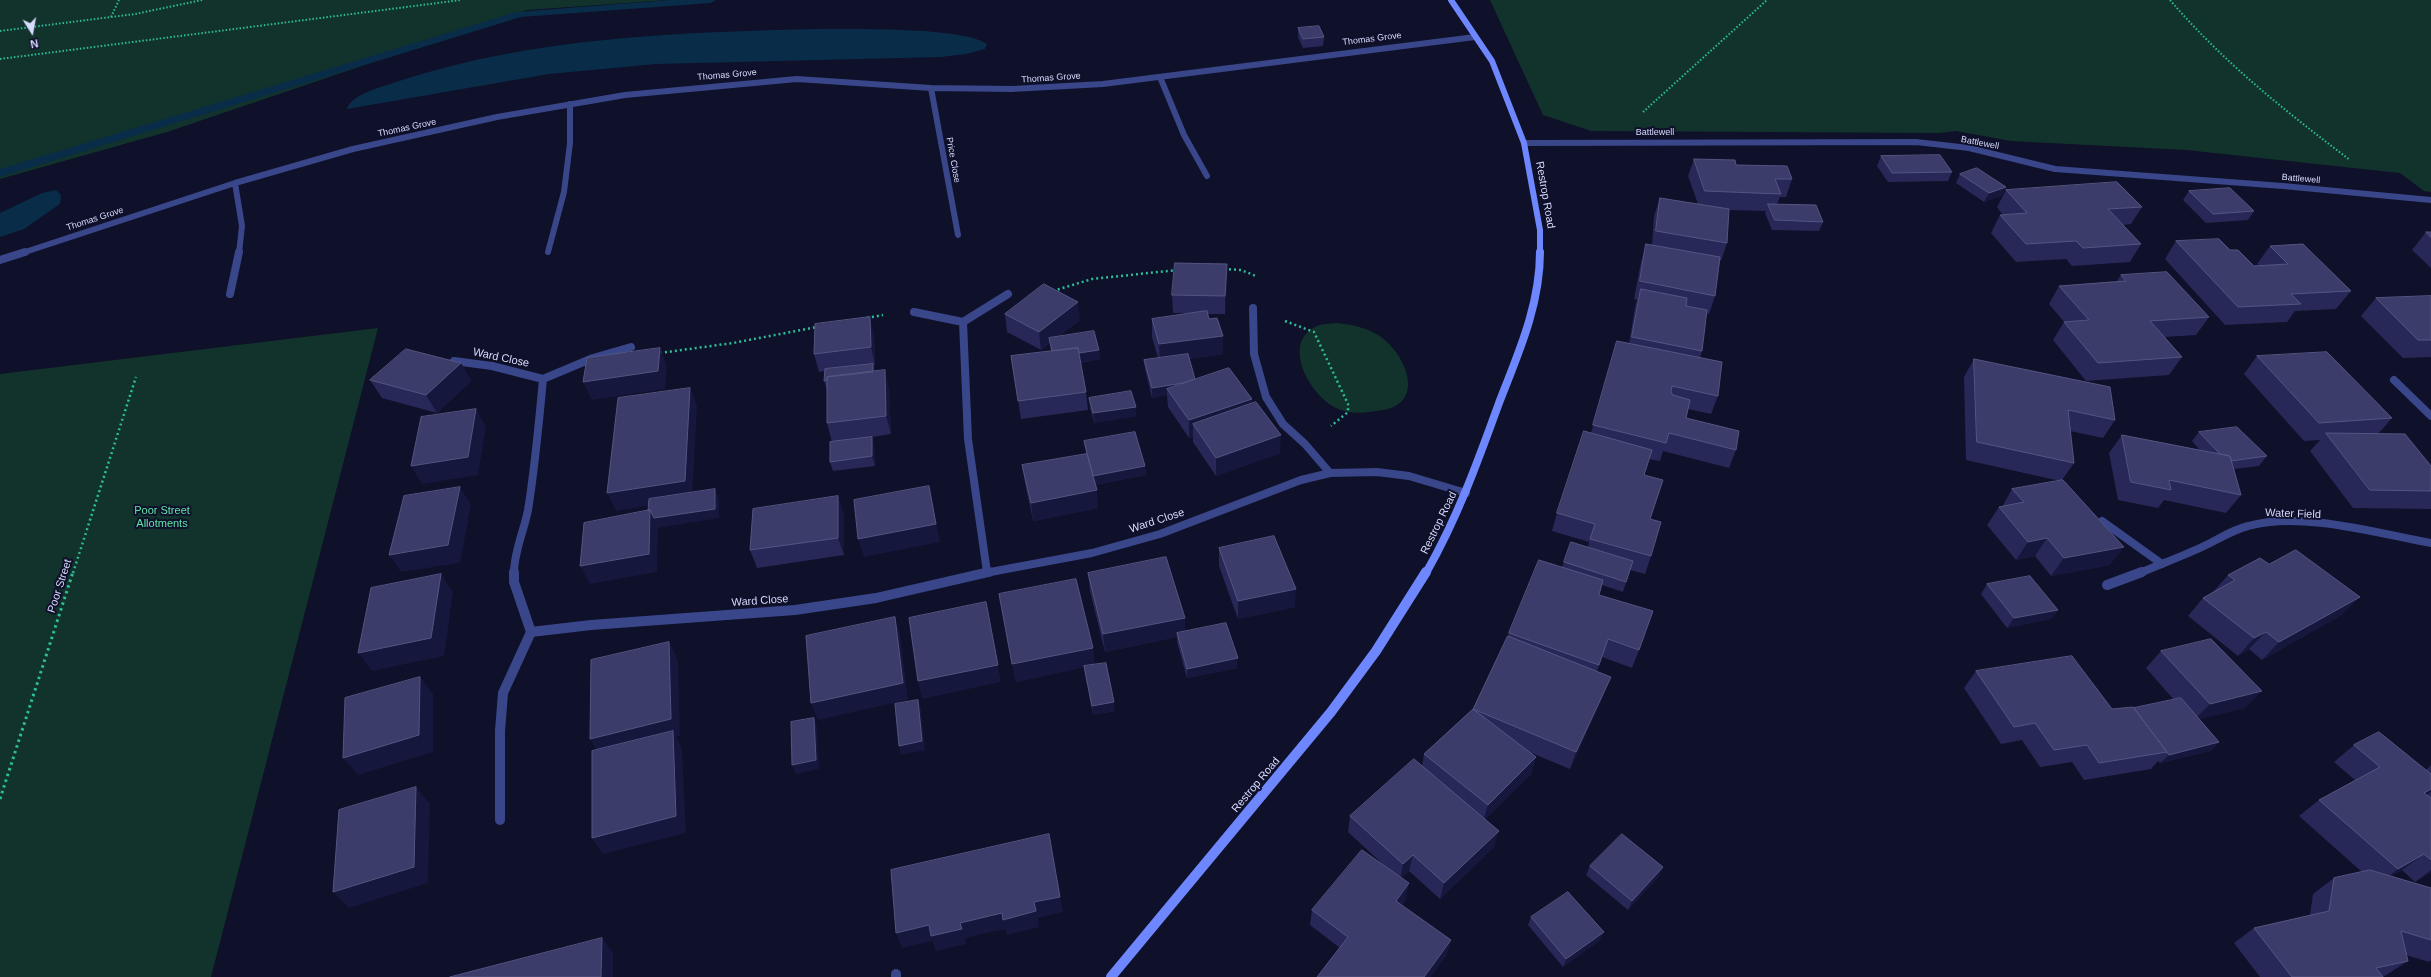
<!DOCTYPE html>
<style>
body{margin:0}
#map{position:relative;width:2431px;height:977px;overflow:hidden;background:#0f1029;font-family:Arial,sans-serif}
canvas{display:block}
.north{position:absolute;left:12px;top:12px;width:40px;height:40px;-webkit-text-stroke:3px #0f1029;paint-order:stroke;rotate:169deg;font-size:11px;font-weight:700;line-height:16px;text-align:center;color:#d7dbff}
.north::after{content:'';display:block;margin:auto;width:14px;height:18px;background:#d7dbff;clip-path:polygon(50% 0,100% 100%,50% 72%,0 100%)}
</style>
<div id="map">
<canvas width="2431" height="977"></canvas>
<div class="north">N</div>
</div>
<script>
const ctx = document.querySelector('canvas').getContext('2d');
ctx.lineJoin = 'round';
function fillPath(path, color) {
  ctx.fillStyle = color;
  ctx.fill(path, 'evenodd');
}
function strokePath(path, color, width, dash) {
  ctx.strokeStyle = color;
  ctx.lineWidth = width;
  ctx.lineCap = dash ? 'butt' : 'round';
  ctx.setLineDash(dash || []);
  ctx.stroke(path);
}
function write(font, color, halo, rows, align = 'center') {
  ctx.font = font + ' Arial,sans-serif';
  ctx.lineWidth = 4;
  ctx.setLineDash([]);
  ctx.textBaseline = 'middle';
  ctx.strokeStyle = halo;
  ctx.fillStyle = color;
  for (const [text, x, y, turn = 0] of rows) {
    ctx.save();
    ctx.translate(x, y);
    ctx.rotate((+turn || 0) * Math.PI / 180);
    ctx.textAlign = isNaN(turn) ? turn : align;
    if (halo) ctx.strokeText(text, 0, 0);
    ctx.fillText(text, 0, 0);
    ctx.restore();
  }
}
const green = new Path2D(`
 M0 0H669L527 10 167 132 0 179Z
 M1490 0H2431V192L2424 191 2400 173 2186 150 2011 141 1956 131 1939 133 1591 131 1543 115Z
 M1337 323C1352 325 1365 327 1378 335 1404 351 1428 402 1383 410 1370 412 1354 415 1341 410 1313 401 1281 347 1313 328 1321 323 1329 324 1337 323Z
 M378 328 211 977H0V374Z`);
const water = new Path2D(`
 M820 29C853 29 964 27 987 44L985 49 966 54 941 57 656 64 549 74 347 109C351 94 385 86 399 81 534 37 679 32 820 29Z
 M56 190 61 195 60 204 24 229 0 237V213L42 193Z`);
const stream = new Path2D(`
 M670 0H716L711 3 521 17 0 177V169L516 12Z`);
const pathFar2 = new Path2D(`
 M2170 0C2223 62 2285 111 2350 160
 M111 17 119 0
 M0 31 135 14 202 0
 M0 59 461 0
 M1643 112 1767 0`);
const pathFar1 = new Path2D(`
 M1224 269 1241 270 1256 276
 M1053 291 1092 279 1177 270
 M867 318 883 315
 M1285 321 1314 332 1348 404V412L1331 426
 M660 353 733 343 817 327
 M73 573 136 377`);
const path = new Path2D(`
 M0 799 73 572`);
const laneFar2 = new Path2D(`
 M1160 77 1184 135 1207 176
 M548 252 564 192 570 143V104`);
const laneFar1 = new Path2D(`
 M1253 308 1254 354 1266 397 1283 424 1305 444 1330 473
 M2394 380 2431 416`);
const lane = new Path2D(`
 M500 731V820`);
const streetFar2 = new Path2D(`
 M931 88 958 235
 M1524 143 1916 142 1969 148 2055 169 2283 186 2431 200
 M235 183 242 226 239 253
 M22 253 235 183 353 149 497 117 625 95 797 79 931 88 1012 89 1103 84 1475 37`);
const streetFar1 = new Path2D(`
 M0 260 25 252
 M230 294 239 252
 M914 312 963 322 1008 294
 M963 322 968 439 987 572
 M454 361 492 366 543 379 593 358 631 347
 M2102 521 2162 564
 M514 573C514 551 524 531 528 510 535 467 539 423 543 379
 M985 573 1092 553 1160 534 1301 480 1330 473 1377 472 1409 476 1466 493
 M2140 573C2161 564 2183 556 2204 546 2219 539 2232 530 2248 526 2302 511 2376 533 2431 543`);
const street = new Path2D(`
 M514 572V582L531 632 591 625 795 610 876 598 989 572
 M2107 585 2142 572
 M500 731 503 693 531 632
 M896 974V977`);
const secondaryFar2 = new Path2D(`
 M1451 0 1492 61 1524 143 1540 230V253`);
const secondaryFar1 = new Path2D(`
 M1426 573C1457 519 1478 461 1499 403 1518 354 1540 306 1540 252`);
const secondary = new Path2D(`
 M1111 977 1331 712 1376 651 1426 572`);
const wall = new Path2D(`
 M1298 28 1324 37 1323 46 1303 48 1298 37Z
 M1881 156 1952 172 1948 181 1888 182 1877 166Z
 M1694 159 1736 165 1792 179 1786 197H1780L1777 204 1823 222 1819 231 1772 230 1765 213 1766 211 1728 210 1727 243 1721 261 1720 260 1715 296 1709 314 1706 313 1702 351 1700 358 1718 396 1711 414 1688 409 1686 418 1736 450 1729 468 1663 451 1660 461 1649 459 1644 475 1650 519 1651 556 1645 574 1630 570 1623 592 1602 585 1599 595 1639 650 1632 668 1602 657 1597 671 1604 694 1570 769 1529 752 1536 757 1531 774 1485 819 1494 847 1440 899 1409 871 1401 878 1406 899 1402 905 1447 955 1340 948 1310 925 1312 910 1387 868 1348 832 1350 816 1422 766 1424 754 1473 709 1508 636 1509 633 1562 567 1564 562 1588 547 1589 542 1552 531 1557 513 1591 433 1617 341 1629 344 1635 307 1637 300 1634 299 1641 262 1646 244 1652 245 1654 216 1660 198 1698 204 1688 176Z
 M1960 174 2006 187 2001 196 1984 202 1956 183Z
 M2006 190 2142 207 2131 224 2123 225 2141 244 2130 262 2072 266 2066 259 2016 262 1991 233 2000 215H2003L1997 207Z
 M2189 191 2254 211 2248 220 2206 223 2183 200Z
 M2426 232H2431V268L2412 250Z
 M2176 241 2230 250 2254 266 2259 265 2257 264 2270 246 2351 291 2336 309 2295 311 2287 322 2225 325 2165 259Z
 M1227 264V282L1225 314H1208L1209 319 1223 336V354L1189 359 1195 379 1252 399V404L1280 453 1216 476 1193 442V437L1189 438 1168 407 1167 395 1152 398 1145 369 1144 360 1158 358 1152 337V319L1190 313H1173L1172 295Z
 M2121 275 2209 317 2196 335 2165 337 2182 357 2169 375 2086 381 2053 340 2064 322 2049 304 2059 286 2117 281Z
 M2431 296V357L2403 358 2361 316 2376 298Z
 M1005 314 1080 320 1058 337 1099 350 1100 359 1080 363 1086 392 1088 410 1021 419 1011 356 1051 351 1050 343 1041 350 1007 332Z
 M874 335 875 365H873L875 372 889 388 891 434 872 437 874 446 875 466 833 471 830 462 832 442 827 423V390L824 381 825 371 819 372 814 354Z
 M2257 356 2392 418 2378 434 2431 466V509L2353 508 2310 451 2320 440 2304 441 2244 374Z
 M1974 359 2115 420 2103 438 2070 431 2074 463 2062 480 2110 565 2051 576 2035 556 2016 560 1987 525 1999 507H2002L2012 489 2060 481 1966 460 1964 377Z
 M461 363 471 381 437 413 382 398 370 380Z
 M1089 398 1136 407V416L1094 423 1090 407Z
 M2199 432 2267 456 2259 466 2234 469 2241 495 2226 513 2164 500 2158 508 2118 500 2109 453 2122 435 2200 450 2192 441Z
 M1084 441 1145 466 1146 475 1095 485 1098 508 1033 521 1025 483 1022 465 1086 454Z
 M844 514V555L757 568 750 550Z
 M1219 548 1295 607 1238 619 1219 566Z
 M1088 573 1185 631 1237 668 1187 678 1177 642V637L1105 652 1090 591Z
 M2228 575 2343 614 2262 660 2249 649 2238 656 2188 616 2203 598 2213 592Z
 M1987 584 2058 610 2051 619 2007 628 1981 594Z
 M999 594 1095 664 1115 711 1093 715 1085 675 1084 667 1016 682Z
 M2161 651 2245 708 2199 719 2219 742 2210 751 2160 763 2158 761 2151 769 2084 780 2072 762 2040 767 2022 740 2001 744 1964 688 1976 671 2112 709 2134 708 2174 700 2146 668Z
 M2354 745 2426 770 2431 765V872L2415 882 2402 870 2391 876 2431 888V960L2429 962 2406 955 2408 961 2383 977H2260L2234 943 2254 928 2310 915 2313 894 2334 878 2362 872 2299 816 2319 800 2355 780 2334 762Z
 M1590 866 1663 867 1659 876 1628 910 1586 875Z
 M1531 917 1600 940 1563 967 1528 925Z`);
const shadedWall = new Path2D(`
 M2006 187 2001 196 1984 202 1989 193Z
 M1227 264V282L1225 314V296Z
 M1078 302 1080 320 1050 343 1049 338 1050 343 1041 350 1039 332Z
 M870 317 874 335 875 365 871 347Z
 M1223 336V354L1160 363 1159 344Z
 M660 348 667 366 665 389 592 400 583 382Z
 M1099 350 1100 359 1055 367 1054 357Z
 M461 363 471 381 437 413 426 395Z
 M873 364 875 373 873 375Z
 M885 370 889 388 891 434 886 416Z
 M1196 382 1167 389V395L1152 398V388Z
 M690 388 697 406 692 499 616 511 607 493Z
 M1252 399 1251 417 1193 424V437L1189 438V420Z
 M1136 407V416L1094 423 1093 413Z
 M476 409 486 427 478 475 422 484 411 466Z
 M1281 435 1280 453 1216 476V458Z
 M872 437 874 446 875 466 872 456Z
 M1145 466 1146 475 1094 485 1093 476Z
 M929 486 933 504 940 542 864 557 858 539Z
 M460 487 471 505 460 563 401 572 389 555Z
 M715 489 719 499V518L658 528 657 572 590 584 580 566 650 510Z
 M1097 490 1098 508 1033 521 1031 503Z
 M838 496 844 514V555L838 538Z
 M2047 538 2035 556 2016 560 2028 542Z
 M2124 547 2110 565 2051 576 2064 558Z
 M441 574 453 592 444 656 372 671 358 653Z
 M1296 589 1295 607 1238 619V601Z
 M2360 597 2343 614 2262 660 2279 642Z
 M2058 610 2051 619 2007 628 2014 618Z
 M895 617 900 635 908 700 818 720 811 703Z
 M1185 618V636L1177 633V637L1105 652 1103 634Z
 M989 620 1001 682 922 699 918 681Z
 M2266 632 2249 649 2238 656 2254 638Z
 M669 642 678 660 680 736 676 737 682 748 686 833 603 854 592 838 600 755 590 739Z
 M1093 648 1095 665 1016 682 1012 664Z
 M1238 658 1237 668 1187 678V669Z
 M420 677 433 694V752L358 775 343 758Z
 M1611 677 1604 694 1570 769 1576 752Z
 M2262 691 2245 708 2193 721 2210 704Z
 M918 700 921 709 925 750 901 755 899 746Z
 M1114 702 1115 711 1093 715 1092 706Z
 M814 718 817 727 819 769 796 774 792 765Z
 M2219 742 2210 751 2160 763 2169 755Z
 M1536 757 1531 774 1483 821 1488 805Z
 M416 787 430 804 428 883 349 908 333 892Z
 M2431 789V792L2421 800 2424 793Z
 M1499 831 1494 847 1440 899 1444 883Z
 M2424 854 2402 870 2377 885 2398 869Z
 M1413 855 1409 871 1400 879 1403 864Z
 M1663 867 1659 876 1628 910 1632 901Z
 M2431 870V872L2415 882Z
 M1409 883 1406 899 1393 916 1396 901Z
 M1060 897 1063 912 1038 918 1039 927 1007 935 1005 929 965 938 966 944 936 951 932 941 902 948 896 933 929 925 960 923 1034 902Z
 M1604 932 1600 940 1563 967 1566 959Z
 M602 938 613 953V977H601Z
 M1451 940 1447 955 1431 977H1424Z`);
const building = new Path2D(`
 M1319 26 1324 37 1303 39 1298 28Z
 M1940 155 1952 172 1892 173 1881 156Z
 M1694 159 1735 160 1736 165 1787 166 1792 179H1775L1781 194 1705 191Z
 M1977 168 2006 187 1989 193 1960 174Z
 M2117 182 2142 207 2108 209 2141 244 2083 248 2076 241 2026 244 2000 215 2027 213 2006 190Z
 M2230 188 2254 211 2213 214 2189 191Z
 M1660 198 1729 209 1727 243 1656 231Z
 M1768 204 1816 205 1823 222 1775 220Z
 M2426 232H2431V237Z
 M2219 239 2230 250H2238L2254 266 2288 264 2270 246 2303 244 2351 291 2291 294 2301 304 2238 307 2176 241Z
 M1646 244 1720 257 1715 296 1640 281Z
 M1175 263 1227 264 1225 296 1172 295Z
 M2167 272 2209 317 2150 321 2182 357 2098 363 2064 322 2089 320 2059 286 2126 281 2121 275Z
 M1044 284 1078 302 1039 332 1005 314Z
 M1641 289 1687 298 1686 306 1707 310 1702 351 1632 337Z
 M2431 296V340H2418L2376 298Z
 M1207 311 1209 319 1217 318 1223 336 1159 344 1152 319Z
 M870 317 871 347 814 354 815 324Z
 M1094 331 1099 350 1079 353 1078 348 1052 351 1049 338Z
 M1617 341 1722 362 1718 396 1672 386 1671 392 1673 395 1690 400 1686 418 1739 431 1736 450 1669 433 1666 443 1593 425Z
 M660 348 658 371 583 382 587 358Z
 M1078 348 1086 392 1018 401 1011 356Z
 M406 349 461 363 426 395 370 380Z
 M2327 352 2392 418 2319 423 2257 356Z
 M1188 354 1195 379 1183 383 1152 388 1144 360Z
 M1974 359 2110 387 2115 420 2068 410 2074 463 1977 442Z
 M873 364V372L827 377V380L824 381 825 369Z
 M1229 368 1252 399 1189 420 1167 389Z
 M885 370 886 416 827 423V377Z
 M690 388 685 481 607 493 618 398Z
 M1131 391 1136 407 1093 413 1089 398Z
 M1256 402 1281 435 1216 458 1193 424Z
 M476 409 468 457 411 466 421 417Z
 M2237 427 2267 456 2231 461 2230 456 2220 454 2199 432Z
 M1584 431 1652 450 1644 475 1663 480 1650 519 1661 522 1651 556 1590 539 1595 524 1557 513Z
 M1135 432 1145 466 1093 476 1084 441Z
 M2326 433 2405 434 2431 466V491L2370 490Z
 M2122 435 2230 456 2241 495 2169 480 2171 490 2131 482Z
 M872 437V456L830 462V442Z
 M1087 454 1097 490 1031 503 1022 465Z
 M2063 480 2124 547 2064 558 2047 538 2028 542 1999 507 2024 502 2012 489Z
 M929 486 936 524 858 539 854 500Z
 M460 487 448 545 389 555 404 496Z
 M715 489V509L654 518 650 510 648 511 649 499Z
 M838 496V538L750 550 753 509Z
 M650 510 649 554 580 566 584 523Z
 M1274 536 1296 589 1238 601 1219 548Z
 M1571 542 1633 561 1626 582 1564 562Z
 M2296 550 2360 597 2279 642 2266 632 2254 638 2203 598 2235 580 2228 575 2260 558 2269 564Z
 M1166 557 1185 618 1103 634 1088 573Z
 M1539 560 1603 580 1599 595 1653 611 1639 650 1608 639 1599 665 1509 633Z
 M441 574 431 638 358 653 371 588Z
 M2030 576 2058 610 2014 618 1987 584Z
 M1076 579 1093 648 1012 664 999 594Z
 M986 602 998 665 918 681 909 618Z
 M895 617 903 683 811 703 806 636Z
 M1226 623 1238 658 1187 669 1177 633Z
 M1508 636 1611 677 1576 752 1473 709 1536 757 1488 805 1424 754 1473 709Z
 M2211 639 2262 691 2210 704 2161 651Z
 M669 642 671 719 590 739 591 660Z
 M2072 656 2112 709 2133 707 2167 752 2099 763 2087 745 2054 750 2035 723 2014 727 1976 671Z
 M1106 663 1114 702 1092 706 1084 666Z
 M420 677 419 735 343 758 345 698Z
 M2181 698 2219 742 2169 755 2134 708Z
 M918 700 922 741 899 746 895 704Z
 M814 718 816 760 792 765 791 722Z
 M673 731 676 816 592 838V751Z
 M2379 732 2431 774V789L2424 793 2431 798V860L2424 854 2398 869 2319 800 2380 767 2354 745Z
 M1414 759 1499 831 1444 883 1413 855 1403 864 1350 816Z
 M416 787 414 867 333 892 339 810Z
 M1049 834 1060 897 1034 902 1036 911 1003 920 1002 913 960 923 962 929 931 936 929 925 896 933 891 870Z
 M1622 834 1663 867 1632 901 1590 866Z
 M1362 850 1409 883 1396 901 1451 940 1424 977H1317L1348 937 1312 910Z
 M2370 870 2431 888V940L2401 931 2408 961 2376 968 2383 977H2292L2254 928 2329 911 2334 878Z
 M1568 892 1604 932 1566 959 1531 917Z
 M602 938 601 977H450Z`);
const farStreetnames = [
 ["Thomas Grove",1372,39,-7],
 ["Thomas Grove",727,75,-5],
 ["Thomas Grove",1051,78,-4],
 ["Thomas Grove",407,128,-12],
 ["Battlewell",1655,133],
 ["Battlewell",1980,143,11],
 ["Price Close",953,160,80],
 ["Battlewell",2301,179,5],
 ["Thomas Grove",95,219,-18]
];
const streetNames = [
 ["Restrop Road",1545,195,80],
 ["Ward Close",501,358,12],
 ["Water Field",2293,514,2],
 ["Ward Close",1157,521,-18],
 ["Restrop Road",1439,523,-64],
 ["Poor Street",60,586,-72],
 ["Ward Close",760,601,-4],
 ["Restrop Road",1256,785,-50]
];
const parkNames = [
 ["Poor Street",162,511],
 ["Allotments",162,524]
];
fillPath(green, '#12332c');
fillPath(water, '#092c49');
fillPath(stream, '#092c49');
strokePath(pathFar2, '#2cbe99', 2, [1.5, 2]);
strokePath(pathFar1, '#2cbe99', 2.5, [2, 3]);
strokePath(path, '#2cbe99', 3, [2.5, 3.5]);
strokePath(laneFar2, '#394689', 6);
strokePath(laneFar1, '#394689', 8);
strokePath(lane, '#394689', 10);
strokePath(streetFar2, '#394689', 6);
strokePath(streetFar1, '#394689', 8);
strokePath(street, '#394689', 10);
strokePath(secondaryFar2, '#6e87ff', 6);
strokePath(secondaryFar1, '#6e87ff', 8);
strokePath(secondary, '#6e87ff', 10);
fillPath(wall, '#282858');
fillPath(shadedWall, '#16173d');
fillPath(building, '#3b3c6a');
strokePath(building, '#535581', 1);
write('9px', '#d7dbff', '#0f1029', farStreetnames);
write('11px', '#d7dbff', '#0f1029', streetNames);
write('11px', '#5ee4a9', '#0f1029', parkNames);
</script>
